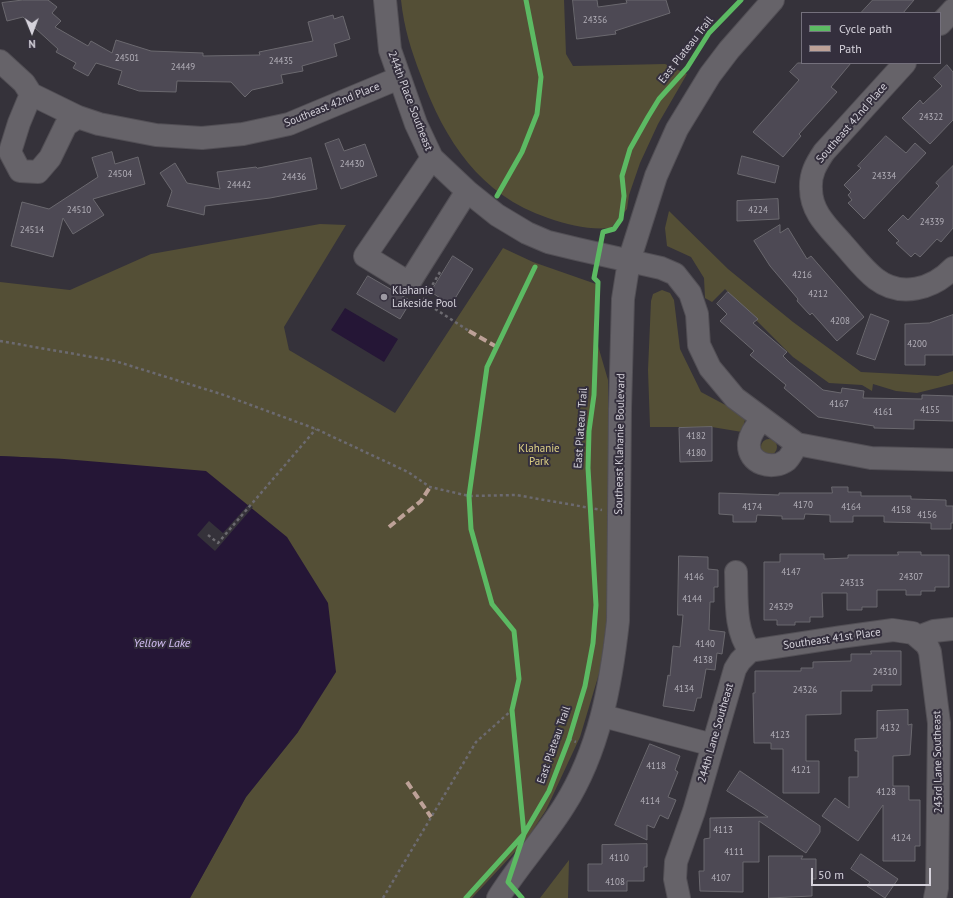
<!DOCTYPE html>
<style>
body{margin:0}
#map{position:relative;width:953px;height:898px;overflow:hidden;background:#35323a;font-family:"PT Sans",sans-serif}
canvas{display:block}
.legend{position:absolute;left:801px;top:12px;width:140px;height:52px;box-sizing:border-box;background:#342f3d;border:1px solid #74707c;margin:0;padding:5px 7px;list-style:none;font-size:12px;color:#d5d2db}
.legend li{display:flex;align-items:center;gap:8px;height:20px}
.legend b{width:20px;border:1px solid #74707c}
.north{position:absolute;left:12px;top:12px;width:40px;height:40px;-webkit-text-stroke:3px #342f3d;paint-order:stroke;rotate:179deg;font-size:11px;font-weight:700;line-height:16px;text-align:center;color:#d5d2db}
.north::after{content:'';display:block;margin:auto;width:14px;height:18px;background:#d5d2db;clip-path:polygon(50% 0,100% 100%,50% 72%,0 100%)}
.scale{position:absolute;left:811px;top:868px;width:120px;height:18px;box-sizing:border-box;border:2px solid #d5d2db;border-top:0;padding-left:5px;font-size:12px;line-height:14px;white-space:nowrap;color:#d5d2db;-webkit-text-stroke:3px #342f3d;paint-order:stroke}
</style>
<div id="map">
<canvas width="953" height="898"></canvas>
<ul class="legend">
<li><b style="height:5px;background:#5cba63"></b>Cycle path</li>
<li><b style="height:5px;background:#bda197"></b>Path</li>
</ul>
<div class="north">N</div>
<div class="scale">50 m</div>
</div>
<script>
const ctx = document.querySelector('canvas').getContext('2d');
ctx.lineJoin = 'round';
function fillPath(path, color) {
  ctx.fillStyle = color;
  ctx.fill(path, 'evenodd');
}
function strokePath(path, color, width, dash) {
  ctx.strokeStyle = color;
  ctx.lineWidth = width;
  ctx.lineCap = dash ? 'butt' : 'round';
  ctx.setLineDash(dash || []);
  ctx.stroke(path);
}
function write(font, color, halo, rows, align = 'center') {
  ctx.font = font + ' "PT Sans",sans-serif';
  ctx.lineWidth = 4;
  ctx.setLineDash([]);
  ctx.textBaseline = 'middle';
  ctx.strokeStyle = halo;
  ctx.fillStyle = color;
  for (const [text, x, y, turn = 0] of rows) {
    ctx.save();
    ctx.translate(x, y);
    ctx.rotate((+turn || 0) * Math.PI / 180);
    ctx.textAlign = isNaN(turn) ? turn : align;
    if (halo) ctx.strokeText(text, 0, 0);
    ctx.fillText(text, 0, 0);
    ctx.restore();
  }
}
const green = new Path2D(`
 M401 0H564L566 54 573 66 665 64 687 74 658 124 640 163 629 195 627 209 611 228C589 230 569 225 548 218 480 195 445 141 421 76 411 50 404 28 401 0Z
 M669 211 728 269 793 322 861 372 938 376 953 371V384L917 393 896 391 873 384 872 391 862 385 829 383 793 357 725 289 712 302 705 298 704 278 691 257 667 246 665 228Z
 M320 224 346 225 284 327 289 350 395 413 503 248 533 262 596 284 594 332 608 380V608L601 667 580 737 546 810 527 839 472 898H190L246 797 298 732 64 459 0 456V282L70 290 151 254Z
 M662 290 670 293 674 300 680 349 701 392 746 416 742 432 712 427H650L648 370 651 301 653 294Z
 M761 447a8 8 0 1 1 16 0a8 8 0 1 1-16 0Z
 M569 860 568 898H540Z`);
const water = new Path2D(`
 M345 308 398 339 384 362 331 330Z
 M0 456 64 459 206 471 287 537 328 603 336 672 298 732 246 797 190 898H0Z`);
const pier = new Path2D(`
 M249 504 253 507 215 551 197 535 209 521 223 533Z`);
const building = new Path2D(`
 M23 0H48L57 7 52 13 61 21 55 27 88 46 91 41 112 53 116 40 151 51 203 53V56L260 55 259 52 313 41 308 22 333 15 334 19 343 16 350 39 334 44 337 56 302 66 303 71 281 75 283 83 252 90 245 97 231 82 177 81 176 92 139 91 118 84 122 71 96 63 88 76 73 68 76 63 56 52 58 49 23 17 7 21 2 3Z
 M573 0H597L598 7 627 3 626 0H666L670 13 615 31 616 34 577 39Z
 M873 0H914L903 13H861Z
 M798 63H851L831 87 837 92 799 134 801 136 783 157 753 132 799 80 790 72Z
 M947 65 953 72V120L930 144 902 118 920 100 923 104 942 86 934 78Z
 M886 136 906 153 915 143 926 153 864 219 848 203 852 200 848 195 851 192 844 185 861 168 858 166Z
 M339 139 344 151 365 144 377 176 341 189 325 144Z
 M112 152 115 164 138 157 145 184 93 199 104 215 73 234 63 218 53 257 11 246 22 202 49 209 98 177 92 158Z
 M742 156 779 166 775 183 738 174Z
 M311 158 317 189 270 198 205 206 204 215 167 206 172 191 160 173 175 163 187 183 220 189 217 172 256 167 257 168Z
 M953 166V228L941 242 937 239 920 257 915 253 911 257 896 243 899 241 888 230 903 215 908 220 939 186 936 183Z
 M778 199 779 219 737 221V201Z
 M780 225V233L788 228 807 259 811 256 864 317 837 341 812 313 810 315 797 301 798 299 770 266 754 241Z
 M453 256 473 269 451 305 431 292Z
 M368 276 411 301 400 319 357 294Z
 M728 292 758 319 753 323 787 352 783 356 789 362 823 390 841 393 842 388 864 391 863 398 922 399V395L953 396V421L914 420V429L874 428V426L818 417 784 388 786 385 750 355 754 351 720 321 727 314 717 304Z
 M871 314 889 321 875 360 857 354Z
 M953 315V355H925V365H905V324L929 323Z
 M712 427V461L680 462 679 428Z
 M832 487H848V492H861V496H911V499L946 500V506H953V523H951V529H931V523L884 522V516H853V522H830V515L805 514 804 519H782V516L757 515 756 522H733V515L719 514V493L779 495V493H832Z
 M898 552H921V555H949V587H935V591H921V595H906V590H877V607H862V610H847V593H822L823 617H810V622H795V625H777V620H764V562H780V554H824V559L848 558V555H898Z
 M679 556 708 557V569L718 570V587H714V602H710L709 630 725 632 722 654 717 653 715 670 706 669 701 698H697L694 711 663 706 668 675 670 676 673 646 680 647 683 615H678Z
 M871 651H901V685H872V691H841V714L806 715V761H819V793H783V749H771V743H754L753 693H755V671H801V668H813V662L851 661V654H871Z
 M908 710V725L912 724 910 755 893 756V786H909V800H920V846H915V861H883V805L858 841 822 816 835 798 849 808V777H858V751H855V739L877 738V711Z
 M650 744 680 756 675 770 678 772 668 797 676 800 668 819 660 815 654 828 647 825V840L615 825Z
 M740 771 820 826V832L806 853 759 821V862H743V892L700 891 699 871H704V839L710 838V818L768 817 727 791Z
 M647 844V867H644V881H627V891H588V864H602V845Z
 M861 854 898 879 885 898 867 886 870 882 851 869Z
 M769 856H803L801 859H816V879H812V896L769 898Z`);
const path = new Path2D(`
 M440 272 423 301 469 331
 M415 301 421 304 423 301
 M0 341 115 361 221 394 316 429 408 472 430 487 469 496 516 495 602 510
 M208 535 218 543 316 429
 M569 739 576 742
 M383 898 476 742 512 710`);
const minor = new Path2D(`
 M385 0 390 50 416 124 432 158 467 191 497 215 527 233 548 242 577 249 661 268 675 274 690 293 697 314 699 345 710 368 735 398 797 444 871 458 953 460
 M940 24 953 10
 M0 61 24 83 31 94 78 117 99 124 156 135 202 138 243 134 289 124 399 78
 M905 63 824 152C816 164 810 174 811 189 811 212 828 227 842 243 853 255 863 269 876 279 901 298 933 289 953 268
 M31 94 19 123 10 152 20 171 38 172 50 158 66 125 78 117
 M432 158 365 256 409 283 467 191
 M762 420C756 426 750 434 749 443 747 464 773 471 787 460 791 456 794 449 797 444
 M918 637 934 631 953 629
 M750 651 841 637 893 630 913 633 927 645 930 652 939 723 937 888 935 898
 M603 716 713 745
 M498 898C518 866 544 838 564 806 599 751 611 685 618 621L620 409 623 299 629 261 656 176 677 129 710 75 729 50 773 0
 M679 898 675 879 676 862 694 811 735 669 740 661 750 651C734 630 737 598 736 572`);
const quiet = new Path2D(`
 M469 331 497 347
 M389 527 421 501 430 487
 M407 782 431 817`);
const cycleway = new Path2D(`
 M497 196 522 152 537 114 541 77 526 0
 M466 898 524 834 549 791 569 739 585 686 593 643 596 605 588 468 589 431 594 395 598 282 594 278 603 232 614 229 621 219 624 196 622 176 630 149 648 117 659 99 687 68 709 33 741 0
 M522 898 508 882 524 834 512 710 519 679 514 631 492 604 471 529 469 496 487 367 535 267`);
const markers = [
 [384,297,4,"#9d9aa3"]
];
const numberNames = [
 ["24356",595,20],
 ["24501",127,58],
 ["24435",281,61],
 ["24449",183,67],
 ["24322",931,117],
 ["24430",352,164],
 ["24504",120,174],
 ["24334",884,176],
 ["24436",294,177],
 ["24442",239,185],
 ["24510",79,210],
 ["4224",758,210],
 ["24339",932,222],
 ["24514",32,230],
 ["4216",802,275],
 ["4212",818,294],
 ["4208",840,321],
 ["4200",917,344],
 ["4167",839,404],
 ["4155",930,410],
 ["4161",883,412],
 ["4182",696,436],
 ["4180",696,453],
 ["4170",803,505],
 ["4174",752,507],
 ["4164",851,507],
 ["4158",901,510],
 ["4156",927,515],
 ["4147",791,572],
 ["4146",694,577],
 ["24307",911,577],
 ["24313",852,583],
 ["4144",692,599],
 ["24329",781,607],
 ["4140",705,644],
 ["4138",703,660],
 ["24310",885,672],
 ["4134",684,689],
 ["24326",805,690],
 ["4132",890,728],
 ["4123",780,735],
 ["4118",656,766],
 ["4121",801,770],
 ["4128",886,792],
 ["4114",650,801],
 ["4113",723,830],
 ["4124",901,838],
 ["4111",734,852],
 ["4110",619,858],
 ["4107",721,878],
 ["4108",615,882]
];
const streetNames = [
 ["East Plateau Trail",686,50,-52],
 ["244th Place Southeast",410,101,69],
 ["Southeast 42nd Place",332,105,-22],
 ["Southeast 42nd Place",852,123,-49],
 ["East Plateau Trail",581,428,-86],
 ["Southeast Klahanie Boulevard",620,444,-89],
 ["Southeast 41st Place",832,639,-8],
 ["244th Lane Southeast",716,733,-74],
 ["East Plateau Trail",554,745,-71],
 ["243rd Lane Southeast",938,762,-91]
];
const poiNames = [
 ["Klahanie",392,291],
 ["Lakeside Pool",392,304]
];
const parkNames = [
 ["Klahanie",539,449],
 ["Park",539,462]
];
const waterNames = [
 ["Yellow Lake",162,644]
];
fillPath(green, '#544f36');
fillPath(water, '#251636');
fillPath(pier, '#35323a');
fillPath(building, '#4d4954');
strokePath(building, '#6b696f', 1);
strokePath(minor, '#524f55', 24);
strokePath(path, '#6c6a70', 2.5, [3, 3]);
strokePath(minor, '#666369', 22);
strokePath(quiet, '#bda197', 4, [8, 4]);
strokePath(cycleway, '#5cba63', 5);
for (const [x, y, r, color] of markers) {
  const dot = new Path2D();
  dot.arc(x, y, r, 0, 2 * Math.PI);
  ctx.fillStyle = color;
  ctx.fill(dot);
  strokePath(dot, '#342f3d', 1.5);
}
write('9px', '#b3b0b9', null, numberNames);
write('11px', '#d5d2db', '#342f3d', streetNames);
write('11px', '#d5d2db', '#342f3d', poiNames, 'left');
write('11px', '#ddd084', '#342f3d', parkNames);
write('italic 12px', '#d4bff5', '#342f3d', waterNames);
</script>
